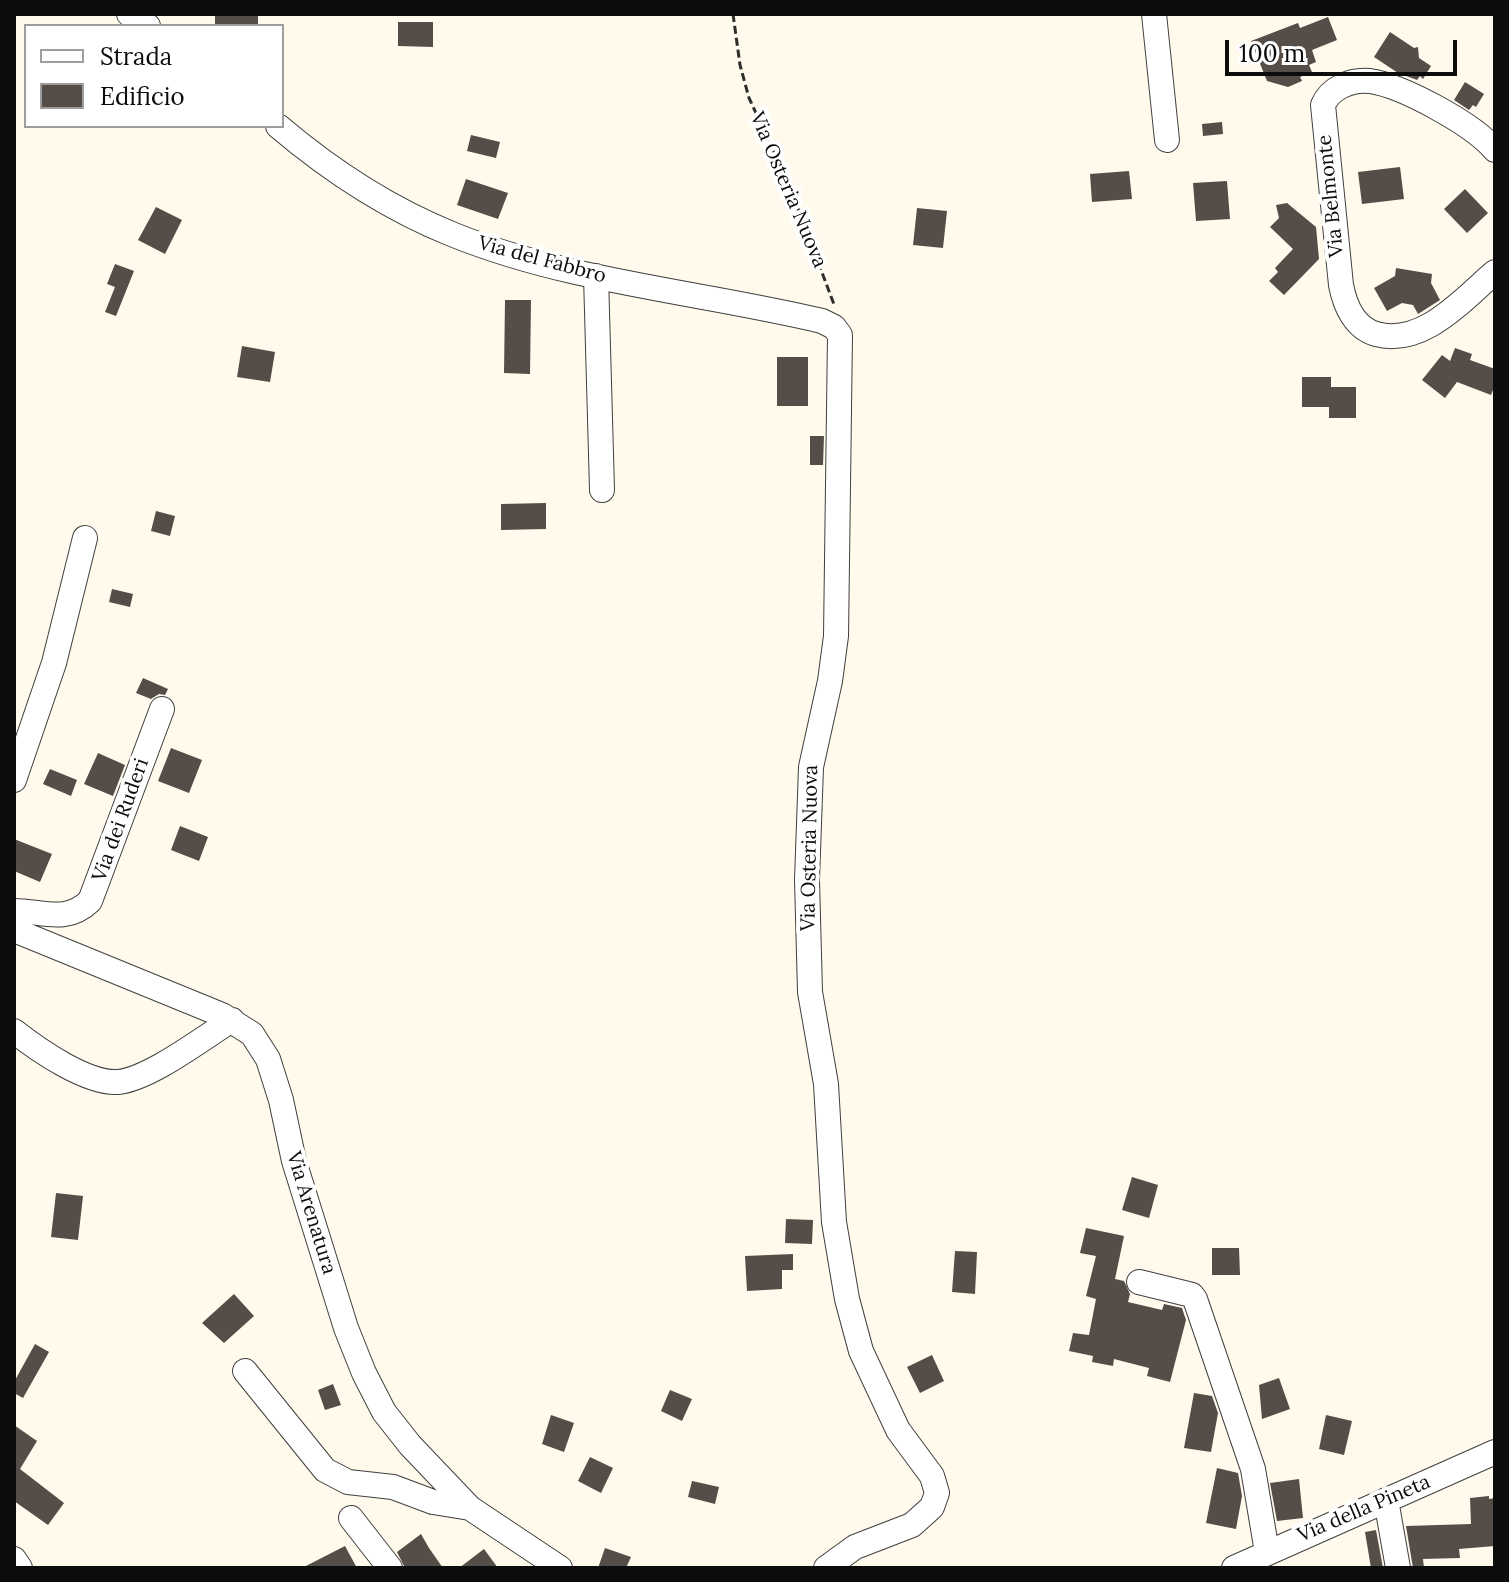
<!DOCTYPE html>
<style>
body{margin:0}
#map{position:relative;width:1509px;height:1582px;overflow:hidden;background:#fffaeb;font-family:Lora,serif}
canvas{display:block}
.frame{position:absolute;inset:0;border:16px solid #0c0c0c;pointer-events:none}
.legend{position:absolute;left:24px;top:24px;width:260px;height:104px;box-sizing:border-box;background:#fff;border:2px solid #9e9e9e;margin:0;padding:10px 14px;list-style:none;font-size:24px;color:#0c0c0c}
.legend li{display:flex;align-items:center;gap:16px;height:40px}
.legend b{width:40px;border:2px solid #9e9e9e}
.scale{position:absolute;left:1225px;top:40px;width:232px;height:36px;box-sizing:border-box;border:4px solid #0c0c0c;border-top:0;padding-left:10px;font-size:24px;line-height:28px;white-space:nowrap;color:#0c0c0c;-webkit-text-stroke:6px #fff;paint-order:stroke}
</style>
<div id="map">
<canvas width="1509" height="1582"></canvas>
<div class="frame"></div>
<ul class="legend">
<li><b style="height:10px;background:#fff"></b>Strada</li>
<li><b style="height:22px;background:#554d48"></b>Edificio</li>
</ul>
<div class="scale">100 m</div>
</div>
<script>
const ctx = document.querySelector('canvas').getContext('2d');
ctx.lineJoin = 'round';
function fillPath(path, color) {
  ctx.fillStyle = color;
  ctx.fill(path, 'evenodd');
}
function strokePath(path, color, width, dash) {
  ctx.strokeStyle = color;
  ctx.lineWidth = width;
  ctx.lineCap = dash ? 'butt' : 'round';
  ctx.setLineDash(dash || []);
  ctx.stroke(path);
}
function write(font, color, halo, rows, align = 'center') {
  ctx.font = font + ' Lora,serif';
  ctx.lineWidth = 8;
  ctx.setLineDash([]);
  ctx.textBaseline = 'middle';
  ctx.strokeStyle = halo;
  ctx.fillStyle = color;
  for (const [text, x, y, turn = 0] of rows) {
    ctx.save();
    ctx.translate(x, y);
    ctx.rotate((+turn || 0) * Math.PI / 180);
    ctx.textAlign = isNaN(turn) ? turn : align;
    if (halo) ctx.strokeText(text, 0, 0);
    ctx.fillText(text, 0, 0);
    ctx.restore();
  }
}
const building = new Path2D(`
 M215 14H258V26H215Z
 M1328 17 1337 40 1312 50 1316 62 1309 65 1312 72 1300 77 1302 81 1288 87 1267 81 1251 41 1298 23 1300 28Z
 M398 22H433V47L398 46Z
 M1390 32 1414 48 1418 47 1419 58 1431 66 1423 79 1420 76 1417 80 1398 73 1374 57Z
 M1465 82 1484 94 1476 107 1473 105 1469 110 1454 100Z
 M1222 122 1223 134 1203 136 1202 124Z
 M471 135 500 142 496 158 467 151Z
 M1400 167 1404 199 1362 204 1358 172Z
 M1129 171 1132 199 1092 202 1090 174Z
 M466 179 508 193 498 219 457 205Z
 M1227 181 1230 219 1196 221 1193 183Z
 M1465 189 1488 213 1467 233 1444 209Z
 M1287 203 1316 227 1319 259 1284 295 1269 281 1278 272 1275 268 1293 249 1270 227 1279 218 1276 205Z
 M156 207 182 220 165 254 138 240Z
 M917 208 947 211 943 248 913 245Z
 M115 264 134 271 116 316 105 312 115 287 107 284Z
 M1396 268 1432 274 1431 283 1440 300 1418 314 1413 305 1402 303 1387 311 1374 288 1395 276Z
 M505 300H531L530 374 504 373Z
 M242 346 275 352 270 382 237 377Z
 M1455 348 1472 354 1470 360 1495 369V385L1491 395 1457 382 1445 398 1422 380 1442 355 1450 361Z
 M777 357H808V406H777Z
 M1302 377H1331V387H1356V418H1329V407H1302Z
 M810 436H824L823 465H810Z
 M546 503V529L501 530V504Z
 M156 511 175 516 170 536 151 531Z
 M112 589 133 594 130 607 109 602Z
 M143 678 168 689 165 695 159 694 151 699 136 693Z
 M171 748 202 760 189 793 158 781Z
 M98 753 125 765 113 796 84 784Z
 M50 769 77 780 71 796 43 784Z
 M180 826 208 837 199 861 171 850Z
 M14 839 52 854 40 882 14 871Z
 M1132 1177 1158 1185 1149 1218 1122 1210Z
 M56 1193 83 1196 78 1240 51 1237Z
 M786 1219 813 1220 812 1244 785 1243Z
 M1086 1228 1124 1236 1115 1279 1124 1281 1130 1294 1128 1302 1162 1310 1164 1304 1182 1308 1186 1320 1170 1382 1147 1376 1149 1368 1114 1359 1113 1366 1092 1362 1093 1356 1069 1351 1073 1333 1089 1335 1096 1299 1086 1296 1096 1256 1080 1253Z
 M1212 1248H1239L1240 1275H1212Z
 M955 1251 977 1252 975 1294 952 1292Z
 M793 1254V1270H782V1289L747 1291 745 1256Z
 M234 1294 254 1316 224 1343 202 1323Z
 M35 1344 49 1352 23 1398 14 1393V1382Z
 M932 1355 944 1381 920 1393 907 1367Z
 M1279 1378 1290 1409 1262 1419 1259 1385Z
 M333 1384 341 1405 325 1410 318 1390Z
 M670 1390 692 1399 682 1421 661 1411Z
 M1194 1393 1212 1396 1218 1413 1211 1452 1184 1448Z
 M551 1415 574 1423 564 1452 542 1444Z
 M1326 1415 1352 1421 1344 1455 1319 1449Z
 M14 1425 37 1441 20 1469 64 1503 48 1525 14 1501Z
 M590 1457 613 1468 601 1493 578 1481Z
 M1217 1468 1238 1473 1242 1496 1236 1529 1206 1523Z
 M1299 1479 1303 1518 1277 1521 1270 1483Z
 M692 1481 719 1487 715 1504 688 1497Z
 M1489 1496V1499L1495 1498V1546L1459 1549 1460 1558 1423 1559 1424 1568H1413L1406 1526 1471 1524 1470 1498Z
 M1376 1530 1383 1568H1371L1365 1532Z
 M421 1534 429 1548 443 1568H405L397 1552Z
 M345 1546 357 1568H302Z
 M605 1548 631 1557 626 1568H598Z
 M484 1549 498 1568H459Z`);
const path = new Path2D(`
 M733 14 740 65 749 98 788 182 835 307`);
const minor = new Path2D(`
 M129 14 148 26
 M1154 14 1167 140
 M278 126C331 171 389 209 454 235 571 282 700 292 822 321L834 327 840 335 836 636 830 681 811 767 807 880 810 992 826 1084 834 1222 847 1299 861 1351 898 1430 932 1476 937 1493 932 1507 912 1525 855 1547 826 1568
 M1495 150C1473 124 1403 86 1370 81 1351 79 1330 88 1323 105L1341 285C1345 306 1355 328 1376 334 1423 347 1463 299 1495 272
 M596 276 602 490
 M14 780 54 663 85 538
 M14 911C43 911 66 924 90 901L162 709
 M14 930 222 1015 252 1034 268 1059 281 1100 294 1161 346 1328 364 1373 384 1412 410 1445 470 1508 560 1568
 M14 1031C38 1050 87 1084 118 1082 150 1079 204 1037 232 1020
 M1139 1282 1192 1295 1195 1299 1253 1469 1267 1552
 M245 1371 325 1470 348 1482 393 1487 433 1502 470 1508
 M1386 1500 1398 1568
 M351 1518 390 1568
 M14 1559 20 1568
 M1234 1568 1495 1452`);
const streetNames = [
 ["Via Osteria Nuova",788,190,67],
 ["Via Belmonte",1331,196,-96],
 ["Via del Fabbro",542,260,15],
 ["Via dei Ruderi",121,820,-70],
 ["Via Osteria Nuova",810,848,-89],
 ["Via Arenatura",311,1213,73],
 ["Via della Pineta",1364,1509,-23]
];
fillPath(building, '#554d48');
strokePath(minor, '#3f3f3f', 26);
strokePath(path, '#2e2e2e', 3, [8, 4]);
strokePath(minor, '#fff', 24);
write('20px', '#0c0c0c', '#fff', streetNames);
</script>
